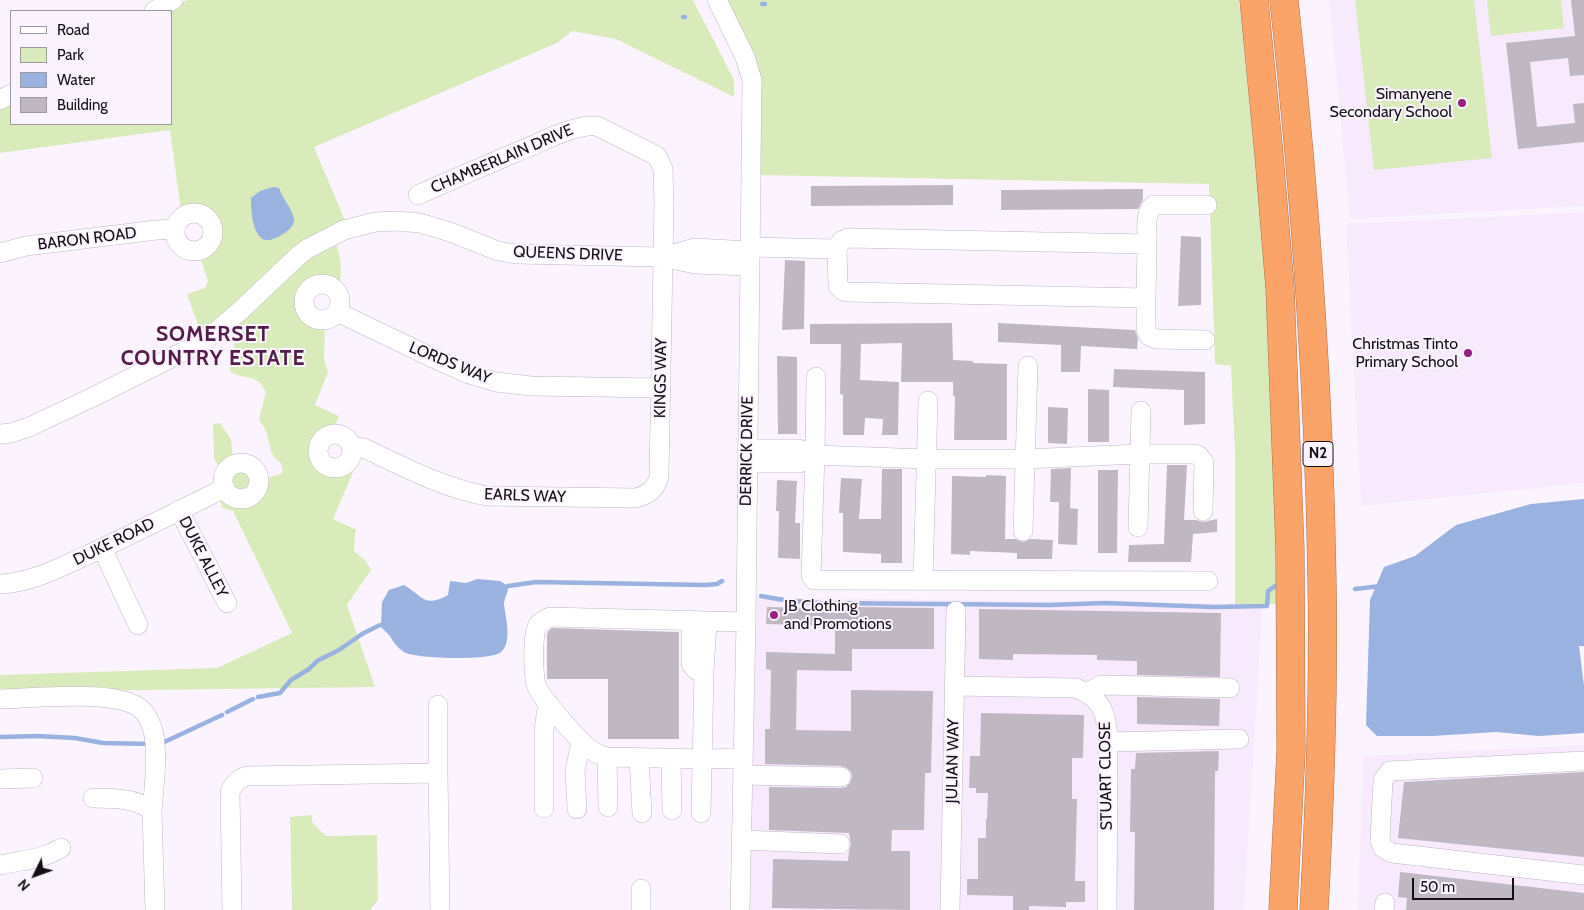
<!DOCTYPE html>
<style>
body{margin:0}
#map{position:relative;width:1584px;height:910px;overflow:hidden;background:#fbf4fe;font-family:Cabin,sans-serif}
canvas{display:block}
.legend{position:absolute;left:10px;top:10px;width:162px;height:115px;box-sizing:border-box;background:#fbf4fe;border:1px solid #9e99a0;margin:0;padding:6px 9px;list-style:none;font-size:15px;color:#131014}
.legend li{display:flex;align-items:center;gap:10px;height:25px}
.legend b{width:25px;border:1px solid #9e99a0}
.north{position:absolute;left:10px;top:850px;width:50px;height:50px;-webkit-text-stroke:4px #fbf4fe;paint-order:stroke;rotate:228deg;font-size:14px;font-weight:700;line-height:20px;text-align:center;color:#131014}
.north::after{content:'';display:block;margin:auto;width:18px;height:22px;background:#131014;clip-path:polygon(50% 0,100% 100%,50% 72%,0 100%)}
.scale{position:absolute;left:1412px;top:878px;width:102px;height:22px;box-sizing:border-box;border:2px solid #131014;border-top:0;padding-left:6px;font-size:15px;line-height:18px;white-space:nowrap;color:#131014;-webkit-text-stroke:4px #fbf4fe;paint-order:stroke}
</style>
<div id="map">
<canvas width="1584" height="910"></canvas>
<ul class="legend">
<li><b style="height:6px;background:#fff"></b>Road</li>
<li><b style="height:14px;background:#d9ebbb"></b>Park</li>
<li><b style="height:14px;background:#9ab2e0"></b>Water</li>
<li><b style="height:14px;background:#bfb7c2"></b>Building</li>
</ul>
<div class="north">N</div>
<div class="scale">50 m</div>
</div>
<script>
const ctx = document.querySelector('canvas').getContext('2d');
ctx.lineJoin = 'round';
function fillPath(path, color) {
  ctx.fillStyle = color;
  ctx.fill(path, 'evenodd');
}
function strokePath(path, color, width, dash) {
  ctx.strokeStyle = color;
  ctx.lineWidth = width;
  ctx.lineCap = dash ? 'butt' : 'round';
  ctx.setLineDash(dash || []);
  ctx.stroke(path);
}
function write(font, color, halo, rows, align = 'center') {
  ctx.font = font + ' Cabin,sans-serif';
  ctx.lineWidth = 4;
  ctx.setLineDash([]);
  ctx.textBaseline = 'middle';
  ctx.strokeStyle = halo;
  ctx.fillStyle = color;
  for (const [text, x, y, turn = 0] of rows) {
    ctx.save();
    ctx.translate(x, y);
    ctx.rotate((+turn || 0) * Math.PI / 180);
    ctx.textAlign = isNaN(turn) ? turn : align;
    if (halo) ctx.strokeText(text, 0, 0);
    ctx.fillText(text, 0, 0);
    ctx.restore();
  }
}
const built = new Path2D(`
 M1329 0H1584V206L1350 219Z
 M1584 212V483L1361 506 1346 224Z
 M747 595 791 598 1262 604V614L1244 910H741Z
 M1584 745V910H1358L1363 756Z`);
const green = new Path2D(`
 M187 0H693L734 80V97L616 39 572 31 557 43 314 147 346 223 202 336 187 294 205 288 208 281 201 260 202 254C230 239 214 202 184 213L181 212 170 130 0 153V107L11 101V124H171V11H167ZM278 188 294 219 257 234 251 203Z
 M727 0H1239L1262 227 1272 374 1278 604H1235V456L1231 366 1215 364 1209 184 758 175 759 72 752 49Z
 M1355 0H1474L1492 158 1374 170Z
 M1487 0H1561L1564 28 1491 36Z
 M335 240C340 253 344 275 338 287 302 259 281 326 325 324L324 359 328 372 315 405 339 416 334 429C293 435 315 490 348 468L354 470 333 519 357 530 355 533 354 551 365 560 371 570 347 605 375 687 0 692V675L217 668 292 633 233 511 222 508 215 481 219 467 214 459 213 424 220 423 231 439 233 459C249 456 260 464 264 479L278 475 283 472 281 463C270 456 270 446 267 434 265 429 262 424 259 419L266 392C264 389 262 384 259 382 250 375 236 378 229 370L236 336 227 331 281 278Z
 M312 815V822L326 836 377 835 378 900 370 910H292L290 817Z`);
const water = new Path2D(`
 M273 187 279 188C282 198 292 208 294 219 296 229 273 242 265 240 252 236 251 209 251 198L260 191Z
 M1584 499V646H1579L1584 686V733L1539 736 1496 732 1433 736H1377L1366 725 1370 600 1384 567 1415 556 1456 525 1531 504Z
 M477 579 500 581 508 586C509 592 504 597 504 604 505 616 513 642 501 652 491 661 415 659 404 652 396 647 394 642 389 635 387 632 383 630 381 627L382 602 389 590 404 585C424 597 424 608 448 595L450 581 466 583Z`);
const stream = new Path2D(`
 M762 4H765
 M683 17H685
 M508 586 536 582 706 585 717 584 722 581
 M1355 589 1381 586
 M761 596 784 600 820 603 1050 605 1105 603 1213 607 1267 606 1268 591 1275 586
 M258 697 280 693 291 680 309 669 317 661 339 650 362 634 380 625
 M227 712 253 699
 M0 737 37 736 75 738 103 743 151 744
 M160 744 222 715`);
const building = new Path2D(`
 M1571 0H1584V75L1570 76 1568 58 1530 62 1537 127 1575 123 1573 104 1584 103V142L1518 149 1506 43 1575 36Z
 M953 185V205L811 206V186Z
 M1143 189V200L1138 209 1001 210V190Z
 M1181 236 1201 237V305L1178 306Z
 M785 260 805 261 804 329 782 330Z
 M952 323 953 360 973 361V363L1007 364V440H954L955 396H953V382H901L902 343 861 344 860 380 899 382 898 435H882L883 419 865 418 864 435H843V395L840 394 841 344H810V324Z
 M998 323 1135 330 1138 338 1137 349 1081 346 1080 372H1061V345L998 342Z
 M777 356 797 357V434H778Z
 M1114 369 1205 372V424L1184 425V390L1113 387Z
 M1088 389 1109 390V442H1088Z
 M1048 407 1068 408 1067 444 1048 443Z
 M1167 465H1187L1184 520H1196L1203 522 1217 519V532L1193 534 1191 562H1128L1129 545 1164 544Z
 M1071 468 1070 508 1078 509 1077 545 1058 544 1059 502H1050L1051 469Z
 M882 469H902V563H881V554L843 552V513H839L841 478 862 479 859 519H881Z
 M1098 470H1118L1117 553H1098Z
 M986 475 1006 476 1005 539H1016L1023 542 1030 539 1053 540 1052 559H1017V553L970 551V555L951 554 952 476 986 477Z
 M777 480 797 481 795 523H800V559L778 558 779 511H776Z
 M767 607 853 609V607L934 608V649H852V671L797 670 796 730 851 731V690L933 691 931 773H925L924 830H892L891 851H910V910L772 908 773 859 848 861 849 851 851 844 849 833 769 830V787L841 788 846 787 850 783 852 777 851 772 847 768 841 766 765 764V729H770L771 670 766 669V652L835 654V626L766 624Z
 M979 609 1221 613 1220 677 1137 675V661L1097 660V655L1013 654V660L979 659Z
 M552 628 679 632V739H608V679H547V635L548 631Z
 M1137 697 1220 699 1219 726 1137 724Z
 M981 713 1084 715 1083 758H1072V799H1077L1075 881H1085V902H1066V907L1029 906V910H1013V896L967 895V879H978V838H986V819H987L988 793H976V788H969L970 756H980Z
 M1219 751 1218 771H1215L1214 910H1134L1135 832H1130L1131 769H1135L1136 753Z
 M1584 772V857L1398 838 1404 782Z
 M1400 872 1584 893V910H1406L1407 898 1398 897Z`);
const minor = new Path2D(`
 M717 0 745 57 752 80 746 622 740 910
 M154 11 173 0
 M0 100 11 94
 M175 232a19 19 0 1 1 38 0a19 19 0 1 1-38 0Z
 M848 238 1147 244 1146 298 847 292 843 291 838 286 837 249 841 241Z
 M1147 244C1148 232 1143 212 1154 205H1207
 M750 247 837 249
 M0 253 26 246 156 230 175 229
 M666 256 695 248 750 251
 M304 302a18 18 0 1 1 36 0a18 18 0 1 1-36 0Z
 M1146 298V329L1149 336 1156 339 1205 340
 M337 312 431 357 469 374 496 382 531 386 661 388
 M816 377 815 455 811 576 814 580 1208 581
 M318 451a17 17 0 1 1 34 0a17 17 0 1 1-34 0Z
 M0 434 11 433 29 427 91 398 205 341 241 310 297 257 307 249 344 230 375 222 396 221 420 223 450 232 498 251 516 254 662 257 695 264 749 266
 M351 447 364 448C404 467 443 488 487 496L636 498C649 494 655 490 659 477L664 204 663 169 657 156 597 126C576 123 538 144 517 152 484 166 451 180 418 195
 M747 449H798L815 455 927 459H1025L1139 454H1195L1199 456 1204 462 1203 511
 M747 463H799L815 455
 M223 481a18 18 0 1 1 36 0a18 18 0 1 1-36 0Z
 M179 510 227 603
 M1138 527 1141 411
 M1023 531 1028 366
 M102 548 138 625
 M923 581 928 401
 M0 584C30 583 57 569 83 557 131 535 178 511 225 488
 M691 621V664L696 670 704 672
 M954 686 1076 688C1104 699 1107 715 1108 742L1107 910
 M1087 693 1102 685 1230 688
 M0 699C34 698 108 690 137 706 144 710 149 719 152 727 159 748 154 789 152 811
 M438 705V773L440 910
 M1108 742 1239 739
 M607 757 608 807
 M639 758 642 813
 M671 758 672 810
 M743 758 707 759 607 757C601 755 595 754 590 749 579 741 542 699 537 687 533 677 532 634 538 625 541 621 546 619 550 617L746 622
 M1584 761 1390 771 1383 780 1380 841 1383 848 1392 853 1584 875
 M743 775 841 777
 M0 779 33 778
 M93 798C111 798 138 798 152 811L155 910
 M544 808V729L548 703
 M577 809 575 771 581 742
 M701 813 704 672 707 621
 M742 840 840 844
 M0 865C21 860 42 860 61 848
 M232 910 230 792C234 783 238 779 247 776L438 773
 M641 910V889
 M950 910 956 611
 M1384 910 1385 903`);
const highway = new Path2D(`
 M1254 0 1269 155 1280 288 1290 549 1291 751 1283 910
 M1284 0C1305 193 1319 386 1322 580 1324 690 1320 800 1314 910`);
const markers = [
 [1462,103,5,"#95217f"],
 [1468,353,5,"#95217f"],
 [774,615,5,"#95217f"]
];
const shields = [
 [1318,454,30]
];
const shieldNames = [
 ["N2",1318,454]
];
const poiNames = [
 ["Simanyene",1452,94],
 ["Secondary School",1452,112],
 ["Christmas Tinto",1458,344],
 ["Primary School",1458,362],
 ["JB Clothing",784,606,"left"],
 ["and Promotions",784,624,"left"]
];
const streetNames = [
 ["CHAMBERLAIN DRIVE",502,159,-23],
 ["BARON ROAD",87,239,-7],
 ["QUEENS DRIVE",568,254,2],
 ["LORDS WAY",450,363,22],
 ["KINGS WAY",661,378,-89],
 ["DERRICK DRIVE",747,451,-89],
 ["EARLS WAY",525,496,2],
 ["DUKE ROAD",114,542,-26],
 ["DUKE ALLEY",203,557,63],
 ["JULIAN WAY",953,761,-89],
 ["STUART CLOSE",1106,776,-91]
];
const districtNames = [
 ["SOMERSET",213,335],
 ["COUNTRY ESTATE",213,359]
];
fillPath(built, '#f6eafc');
fillPath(green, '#d9ebbb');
fillPath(water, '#9ab2e0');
strokePath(stream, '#9ab2e0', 4.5);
fillPath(building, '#bfb7c2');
strokePath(minor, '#beb6c2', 20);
strokePath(highway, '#aa704c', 29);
strokePath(minor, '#fff', 19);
strokePath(highway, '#fba46a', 28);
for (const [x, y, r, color] of markers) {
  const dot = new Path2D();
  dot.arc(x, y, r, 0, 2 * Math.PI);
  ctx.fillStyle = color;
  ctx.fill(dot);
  strokePath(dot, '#fbf4fe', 2);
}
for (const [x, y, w] of shields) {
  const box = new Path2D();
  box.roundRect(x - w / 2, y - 12.5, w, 25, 4);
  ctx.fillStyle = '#fbf4fe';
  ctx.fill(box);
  strokePath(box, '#131014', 1);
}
write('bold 15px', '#131014', null, shieldNames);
write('16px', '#131014', '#fbf4fe', poiNames, 'right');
write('16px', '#131014', '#fbf4fe', streetNames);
ctx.letterSpacing = '1px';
write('bold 21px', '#541d49', '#fbf4fe', districtNames);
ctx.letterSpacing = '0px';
</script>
